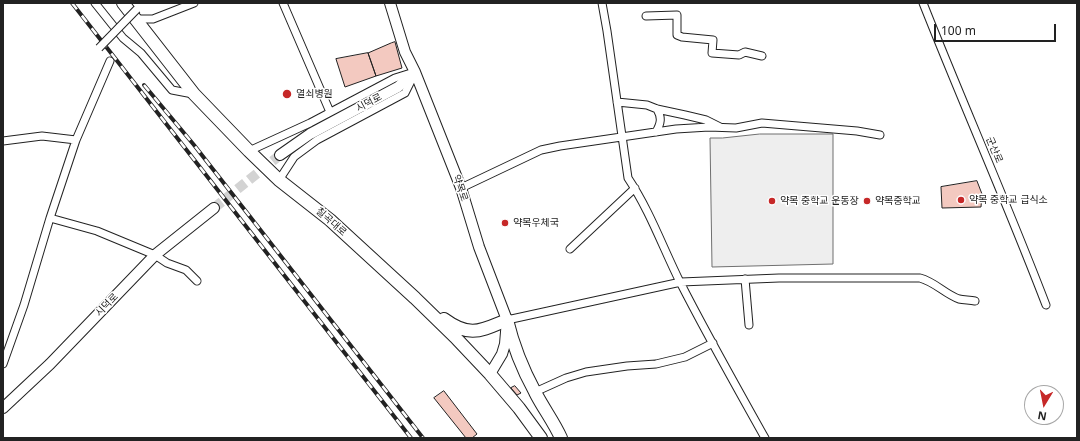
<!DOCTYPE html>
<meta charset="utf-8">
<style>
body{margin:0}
#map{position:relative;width:1080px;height:441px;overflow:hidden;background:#fff;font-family:"Noto Sans",sans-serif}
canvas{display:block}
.frame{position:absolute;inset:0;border:4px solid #222;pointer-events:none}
.north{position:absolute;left:1024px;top:385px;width:40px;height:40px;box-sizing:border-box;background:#fff;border:1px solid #a7a7a7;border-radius:50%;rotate:190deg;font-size:11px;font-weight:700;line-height:16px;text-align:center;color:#222}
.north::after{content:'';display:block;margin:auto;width:14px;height:18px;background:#c62828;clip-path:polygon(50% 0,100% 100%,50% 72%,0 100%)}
.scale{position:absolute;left:934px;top:24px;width:122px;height:18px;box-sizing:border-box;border:2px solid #222;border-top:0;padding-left:5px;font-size:12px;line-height:14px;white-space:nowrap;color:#222;-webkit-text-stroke:3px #fff;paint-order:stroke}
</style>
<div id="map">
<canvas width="1080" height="441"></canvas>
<div class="frame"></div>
<div class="north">N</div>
<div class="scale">100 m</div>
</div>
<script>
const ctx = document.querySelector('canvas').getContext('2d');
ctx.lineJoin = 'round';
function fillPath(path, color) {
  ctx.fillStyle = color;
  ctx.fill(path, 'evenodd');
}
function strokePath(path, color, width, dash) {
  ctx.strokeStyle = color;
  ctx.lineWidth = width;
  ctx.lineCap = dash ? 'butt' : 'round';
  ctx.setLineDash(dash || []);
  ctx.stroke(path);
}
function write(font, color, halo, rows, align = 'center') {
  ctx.font = font + ' "Noto Sans","Noto Sans KR",sans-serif';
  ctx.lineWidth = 3;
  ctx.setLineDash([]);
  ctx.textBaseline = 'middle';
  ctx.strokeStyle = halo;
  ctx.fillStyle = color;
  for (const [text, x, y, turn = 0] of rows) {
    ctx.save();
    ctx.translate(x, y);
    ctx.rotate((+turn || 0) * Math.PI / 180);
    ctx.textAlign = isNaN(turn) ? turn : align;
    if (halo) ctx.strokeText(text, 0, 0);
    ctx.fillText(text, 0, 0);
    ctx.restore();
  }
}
const green = new Path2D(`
 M760 134H833V264L712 267 710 138H722Z`);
const building = new Path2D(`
 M395 42 402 68 376 76 368 53 391 43Z
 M368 53 376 76 345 87 336 59Z
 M977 181 982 194 981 207 942 208 941 187Z
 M515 386 521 393 517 395 511 388Z
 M444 391 477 434 472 438H466L434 398Z`);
const secondaryTunnel = new Path2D(`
 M214 208 280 155`);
const street = new Path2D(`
 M95 3 123 38 141 53 172 90 193 94
 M283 3 330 112
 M602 3 607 31 628 178C650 211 663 248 680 282 707 335 736 386 765 438
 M923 3C963 104 1007 203 1046 305
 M646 16 677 15V35L682 37 713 40 712 53 739 55 745 52 762 56
 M135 19H153L194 3
 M617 102 647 105 657 109 685 115 706 120 720 127
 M656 132C661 123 662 118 657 109
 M3 141 42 136 76 140
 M249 151 310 123 395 78 411 73
 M279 180 294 157 317 140 405 93 414 75
 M461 188 541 150 560 146 676 129 709 127 736 128 762 123 857 131 880 135
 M50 218 97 231 155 255 167 263 186 270 197 281
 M570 249 635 188
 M745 279 749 325
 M507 320 681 282 779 278H920C935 282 945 294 959 299 964 300 970 300 975 301
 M3 364 24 305 50 218 76 140 110 61
 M535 392 566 378 586 372 627 366 656 364 685 357 713 343`);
const secondary = new Path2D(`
 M390 3 405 52 415 72 461 188 479 247 507 320 505 344 502 354 490 374
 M280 155 310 134 398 87 415 72
 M3 408 50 364 155 255 214 208`);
const primary = new Path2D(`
 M123 3 194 94 249 151 279 180 330 220 415 298 455 337 490 374 519 408 541 438
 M444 319C470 338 480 331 507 320 513 345 523 370 535 392 543 408 554 422 561 438`);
const rail = new Path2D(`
 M72 3 411 438
 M144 85 194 145 423 438`);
const streetBridge = new Path2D(`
 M99 48 137 9`);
const markers = [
 [287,94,5,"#c62828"],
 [961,200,4,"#c62828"],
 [772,201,4,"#c62828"],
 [867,201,4,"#c62828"],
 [505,223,4,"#c62828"]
];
const poiNames = [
 ["열쇠병원",296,94],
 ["약목 중학교 급식소",969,200],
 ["약목 중학교 운동장",780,201],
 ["약목중학교",875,201],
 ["약목우체국",513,223]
];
const streetNames = [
 ["시덕로",369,103,-28],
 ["군산로",994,150,67],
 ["약목로",460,188,71],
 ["칠곡대로",331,222,41],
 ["시덕로",107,305,-46]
];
fillPath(green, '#eee');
strokePath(green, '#6f6f6f', 1);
fillPath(building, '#f3c9c0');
strokePath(building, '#222', 1);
strokePath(secondaryTunnel, '#d3d3d3', 10, [10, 5]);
strokePath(street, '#222', 9);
strokePath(secondary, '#222', 12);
strokePath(primary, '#222', 14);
strokePath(street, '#fff', 7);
strokePath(secondary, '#fff', 10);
strokePath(primary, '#fff', 12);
strokePath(rail, '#222', 4);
strokePath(rail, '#fff', 2.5, [8]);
strokePath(streetBridge, '#222', 9, []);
strokePath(streetBridge, '#fff', 7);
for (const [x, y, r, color] of markers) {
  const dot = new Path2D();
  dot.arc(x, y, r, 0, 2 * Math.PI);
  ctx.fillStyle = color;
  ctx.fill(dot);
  strokePath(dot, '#fff', 1.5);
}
write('10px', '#222', '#fff', poiNames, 'left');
write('10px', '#222', '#fff', streetNames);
</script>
